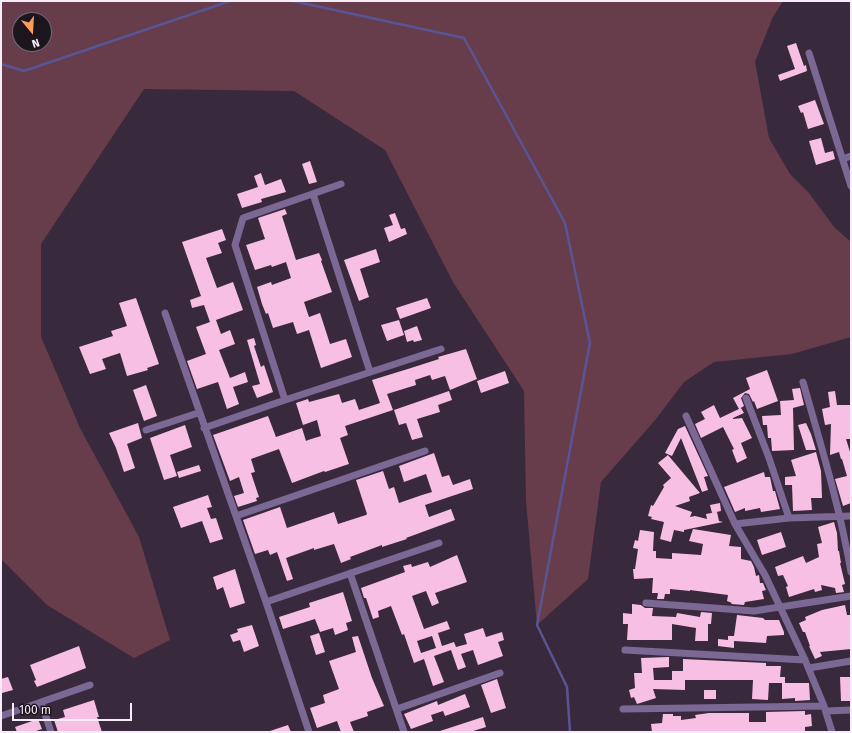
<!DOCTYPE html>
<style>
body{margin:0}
#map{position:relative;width:852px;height:733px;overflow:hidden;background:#39293c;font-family:"Fira Sans",sans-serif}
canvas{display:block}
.frame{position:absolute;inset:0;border:2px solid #f7edf9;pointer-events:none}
.north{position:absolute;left:12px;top:12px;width:40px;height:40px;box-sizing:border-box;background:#1c151d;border:1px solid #746b75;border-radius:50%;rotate:162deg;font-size:11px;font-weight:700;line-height:16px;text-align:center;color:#f7edf9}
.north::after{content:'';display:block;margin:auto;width:14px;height:18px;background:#fe9b59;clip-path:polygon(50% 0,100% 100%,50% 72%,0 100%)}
.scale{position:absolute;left:12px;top:703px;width:120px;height:18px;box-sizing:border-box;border:2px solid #f7edf9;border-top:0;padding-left:5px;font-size:12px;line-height:14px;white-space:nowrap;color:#f7edf9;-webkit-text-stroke:3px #1c151d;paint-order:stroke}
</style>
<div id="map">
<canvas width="852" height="733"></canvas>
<div class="frame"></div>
<div class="north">N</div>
<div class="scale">100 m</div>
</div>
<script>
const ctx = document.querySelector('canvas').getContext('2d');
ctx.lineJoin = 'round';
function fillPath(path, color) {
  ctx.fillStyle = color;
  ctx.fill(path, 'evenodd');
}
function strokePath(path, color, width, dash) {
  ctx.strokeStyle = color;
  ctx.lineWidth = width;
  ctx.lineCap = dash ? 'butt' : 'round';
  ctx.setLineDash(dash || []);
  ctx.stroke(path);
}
const green = new Path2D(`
 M1 1H783L772 19 755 62 769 138 790 174 809 193 834 227 851 242V337L792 354 714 362 684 382 656 419 601 482 588 579 537 625 526 501 524 391 453 282 385 150 294 91 144 89 41 244V337L80 428 139 537 170 640 134 658 47 605 1 559ZM20 20H44V44H20Z`);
const stream = new Path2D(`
 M293 1 464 38 565 223 590 343 537 625 567 687 570 732
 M1 64 24 71 230 1`);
const building = new Path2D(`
 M796 43 804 66 806 65 807 71 780 81 778 75 795 69 787 46Z
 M815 100 824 124 808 129 803 112 801 113 798 106Z
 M821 138 825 153 833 151 835 159 816 165 809 141Z
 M310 161 317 182 309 184 302 164Z
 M261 173 265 185 281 179 286 192 261 199 262 202 242 208 237 194 258 187 254 176Z
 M285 209 287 214 282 216 296 260 319 253 322 260 321 261 332 292 304 302 309 317 320 313 330 344 346 339 352 357 321 368 309 330 297 334 293 322 273 328 268 313 266 314 262 304 257 287 271 282 272 285 291 278 286 262 272 267 271 265 255 270 246 245 265 239 258 218Z
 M395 213 401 229 405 228 407 234 389 242 384 228 393 225 389 215Z
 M222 229 226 240 218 243 222 253 206 258 217 288 233 282 243 310 216 320 221 334 230 330 235 344 219 350 230 378 245 372 248 382 233 387 239 404 227 409 218 382 197 389 187 361 206 354 196 327 210 322 204 305 192 308 190 300 201 296 182 242Z
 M376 249 380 262 360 269 369 297 359 301 344 260Z
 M136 298 159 364 147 368 148 370 127 376 120 353 102 359 106 369 90 374 79 347 113 336 111 331 127 326 119 303Z
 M427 298 431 308 400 319 396 308Z
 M399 320 404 335 387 341 381 325Z
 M417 326 422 340 414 342 413 340 407 342 404 331Z
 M254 338 256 345 254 346 261 367 264 365 273 392 257 398 252 386 260 384 247 340Z
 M466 349 477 379 450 390 445 376 432 380 430 375 415 380 416 385 387 394 393 410 345 426 348 435 340 438 349 464 325 472 324 471 292 483 279 449 251 459 255 472 251 473 259 497 256 498 257 501 238 507 234 496 244 493 239 477 230 481 213 435 268 416 276 437 302 428 306 441 308 440 321 436 317 420 303 425 296 403 308 399 309 402 339 394 342 403 355 399 359 410 380 403 372 380 411 368 439 359 438 357Z
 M767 370 778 401 757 409 754 401 753 402 749 394 745 393 741 398 744 406 739 409 733 398 750 389 746 378Z
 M505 371 509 383 481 393 477 381Z
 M146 385 157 416 144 421 133 390Z
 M800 388 804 405 793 408 794 450 772 451 771 438H768L767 425H763L762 416 781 415 780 401 794 400 792 389Z
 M449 391 452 400 438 405 440 412 417 419 423 437 412 440 406 423 399 425 394 410Z
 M835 391 837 405H851V439H846L851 455V503L843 506 835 479 847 476 842 459H841L839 452 830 455 831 424 825 425 822 409 830 407 828 392Z
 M714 405 720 418 741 408 744 413 733 418V419L742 418 752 438 741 443 747 458 737 463 732 450 734 449 723 427 701 438 695 424 705 419 701 412Z
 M138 423 142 438 127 444 135 468 124 472 116 448 109 433Z
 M806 423 811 434 816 450H806L798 425Z
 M185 425 192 447 170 455 177 476 164 480 150 438Z
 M685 426 708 476 704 477 708 490 702 492 681 438 672 456 665 453 678 429Z
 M816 452 821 471 822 498H811L812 510 793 511 792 485H785V477L796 476 791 460Z
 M434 453 442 477 449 475 453 485 470 479 473 489 425 505 429 517 451 509 455 520 406 538 407 539 382 547V545L350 557 351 559 341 563 334 544 314 550V548L286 558 293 579 287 581 277 552 270 555 268 550 255 554 243 520 280 507 287 528 334 512 338 524 366 515 367 514 356 480 383 471 389 489 394 487 399 503 422 495 432 492 426 474 404 482 399 466Z
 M668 455 700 493 689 497 690 501 675 506 692 512 690 517 695 516 707 519 706 514 717 512 719 521 723 522 684 530V532L674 530 671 542 660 539 664 522 651 519 652 517 648 516 651 505 653 506 664 487 663 485 671 478 658 463Z
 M199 465 201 471 179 478 177 472Z
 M764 472 765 477H770L773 491H775L780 509 761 512 760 508 745 511V508L735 512 724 487Z
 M208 495 212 507 207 508 211 519 216 518 223 539 210 543 202 521 181 528 173 507Z
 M720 503 721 511 712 513 710 505Z
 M834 522 837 533 838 551H839L841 563H840L845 584 842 585 844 592 836 593 835 588 821 585 822 590 815 592 814 589 789 597 786 587 788 586 783 575 778 576 775 567 803 556 806 563 819 557 817 544 822 543 818 527Z
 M693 529 731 535 729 546 741 547V559L751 561 754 567 756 576 759 575 760 583H763L765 588 766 590 762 591 764 599 745 602 744 605 731 604 732 603 727 601 728 595 690 590V591L670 589V594H665L664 599H657L658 593H652L653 578 634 579 633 569H635L638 549 633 548 635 540 638 541 640 530 654 532 653 551H656V558L672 559V553L701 555 703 544 689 541Z
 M781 532 786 547 762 555 757 540Z
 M457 555 467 582 435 593 439 603 432 606 426 591 412 596 424 629 447 621 450 629 438 633 442 646 454 642 456 647 467 644 464 634 483 628 486 637 502 632 504 640 498 642 503 656 478 665 473 650 461 654 466 667 458 670 451 650 434 656 444 682 433 686 424 659 414 663 404 634 402 635 391 606 378 611 379 617 373 619 366 598H364L361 588 405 572 403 566 411 564 412 567 428 562 430 567ZM432 636 436 648 421 653 417 641Z
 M235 569 245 603 230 608 223 587 217 590 213 577Z
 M343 592 352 621 346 623 348 630 335 635 333 628 320 632 315 619 283 629 279 617 310 607 309 603Z
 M632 604 641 605 645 608H653L652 616 676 617 677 613 700 617 701 612 712 613 711 624H708V641H695L696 628 672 624V640H627L628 624H623V613L632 614Z
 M845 605 847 615H850L851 649 820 652 822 656 815 659 809 646H810L805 632H803L799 623 806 620 805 617 822 610Z
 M737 615 763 618 765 620H779L784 632V635L767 636 766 643 734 641V648L718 646V639L728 640V636H734Z
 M252 625 259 646 244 652 240 640 233 642 230 635 238 632 237 629Z
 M319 633 325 652 316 655 310 636Z
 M358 636 372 678 384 706 367 712 368 716 350 722 354 732H341L337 721 317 728 310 708 325 703 323 695 339 689 329 661 356 652 352 637Z
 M79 646 86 668 37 687 34 681 36 680 30 665Z
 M669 657V667L653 668 654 680H672V671H683V659L766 663V666H781L780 677H785V683H809L810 700 795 701V698L782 699V683H769L768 700 752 699 753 680H685V690L653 689 656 698 637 704 634 697 631 698 629 690 635 688 634 673H642L641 658Z
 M8 677 13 690 2 693 1 679Z
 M840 677H851V701H841Z
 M497 679 506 708 491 713 481 685Z
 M704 690H716V699H704Z
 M465 694 470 707 445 716 443 711 431 715 433 721 411 729 404 714 437 701 438 705Z
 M94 700 99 717H97L102 732H58L54 720 65 717 63 710Z
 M805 711V715L811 714 812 726 805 727V732H652L651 724 662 723 663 714H673V716H681V720L696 718 695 715 709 713H749V722H766V712Z
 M483 717 486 727 470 732H440V731Z
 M38 719 42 729 33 732H17L15 727Z
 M288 725 291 732H270V731Z`);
const minor = new Path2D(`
 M809 53 851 186
 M843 159 851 156
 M313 194 370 372
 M165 313 266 602 309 732
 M803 382C821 445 840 508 851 572
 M746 398 769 458 789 518
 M285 400 235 245 243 218 341 184
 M686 416 735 524 765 575 805 660 824 706 832 732
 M204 428 285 400 441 349
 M146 430 198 413
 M236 516 425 451
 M735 524 789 518 851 516
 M350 573 404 732
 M266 602 439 543
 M646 603 754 611 851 596
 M625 650 805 660
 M809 668 851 661
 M41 702 51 732
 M397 709 500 673
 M623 709 824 706
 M826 711 851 710
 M1 716 90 685`);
fillPath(green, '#673d4b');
strokePath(stream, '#595595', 2.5);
fillPath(building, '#f8bfe4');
strokePath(minor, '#7b6895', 7);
</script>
